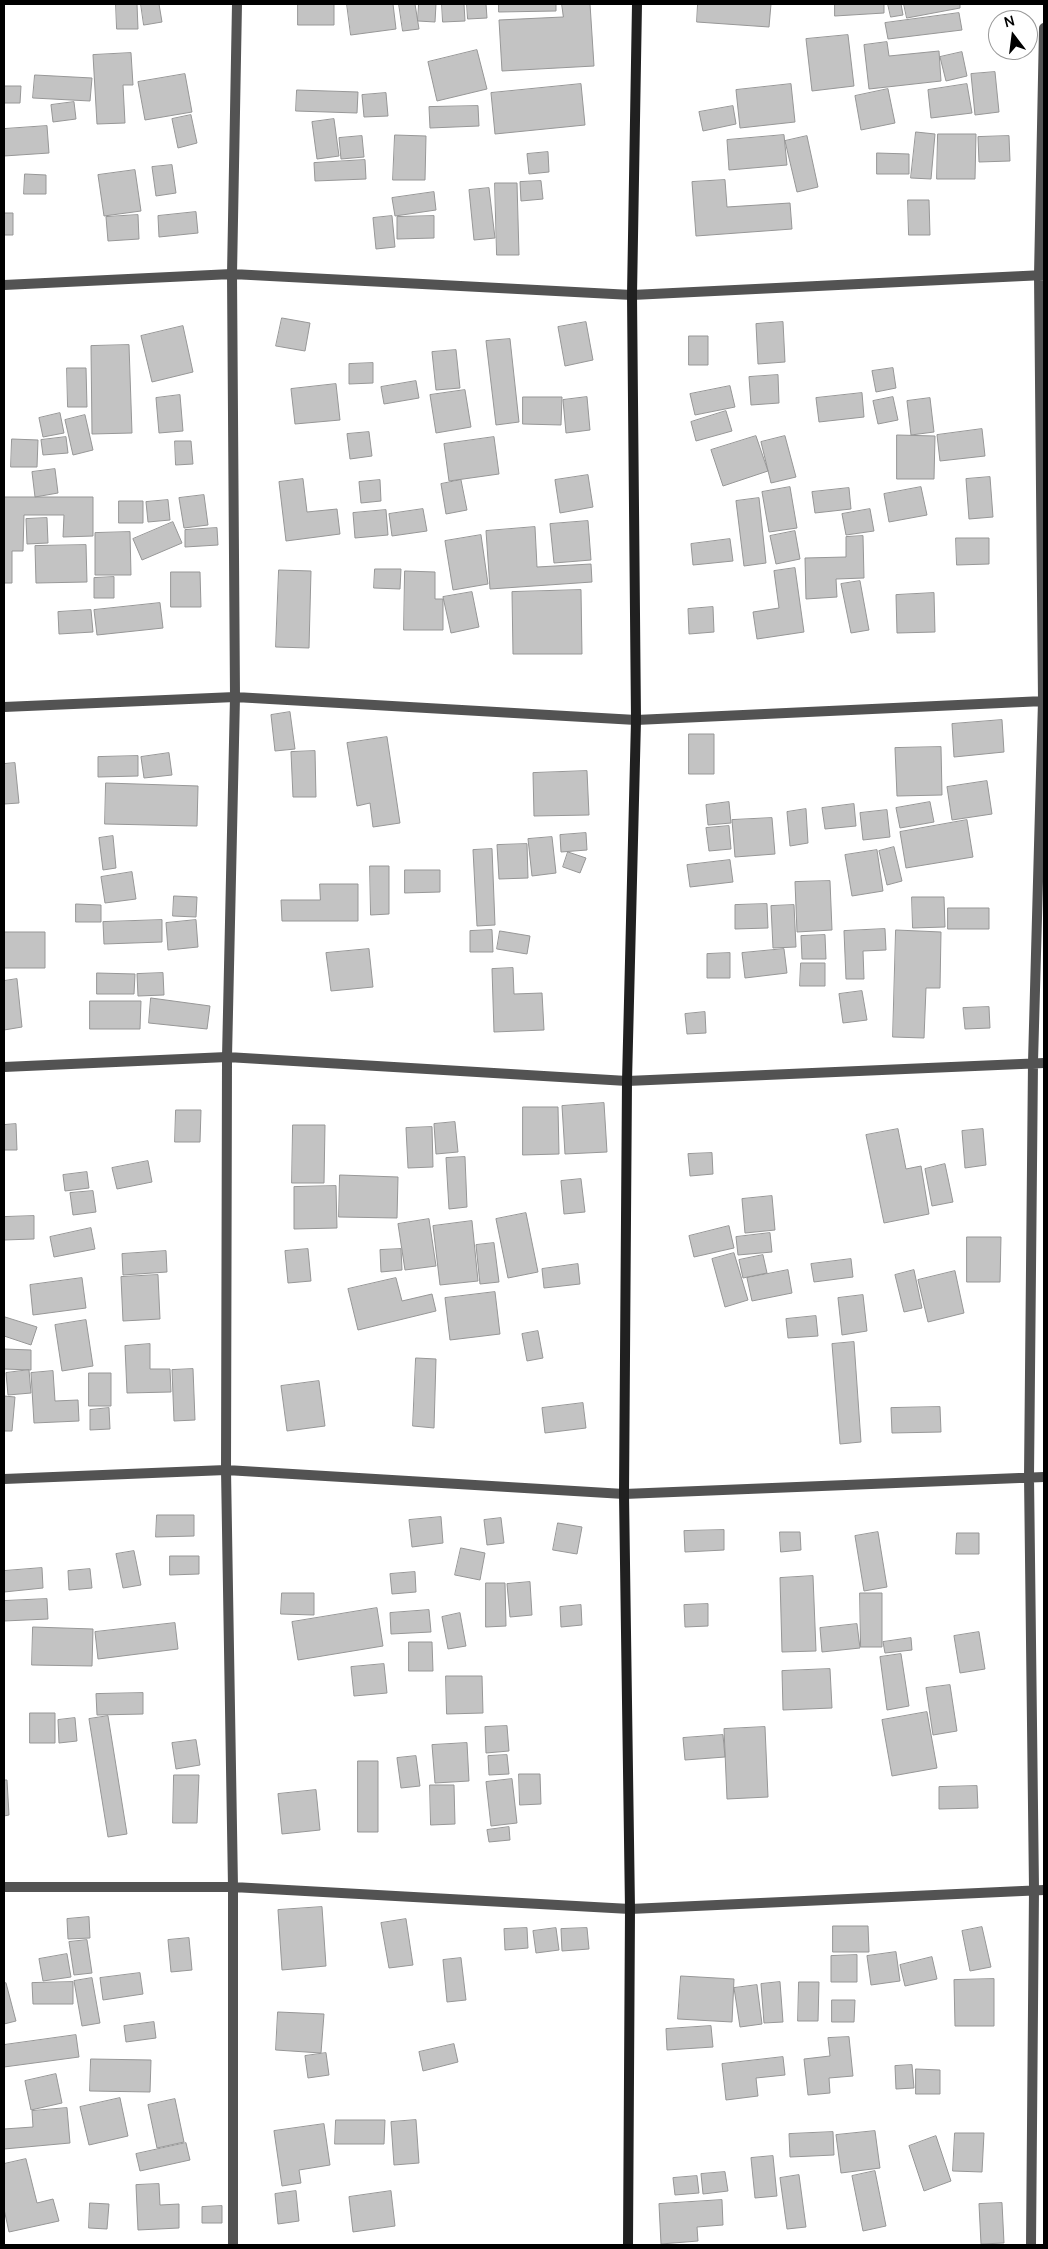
<!DOCTYPE html>
<style>
body{margin:0}
#map{position:relative;width:1048px;height:2249px;overflow:hidden;background:#fff;font-family:Manrope,sans-serif}
canvas{display:block}
.frame{position:absolute;inset:0;border:5px solid #000;pointer-events:none}
.north{position:absolute;left:988px;top:10px;width:50px;height:50px;box-sizing:border-box;background:#fff;border:1px solid #999;border-radius:50%;rotate:345deg;font-size:14px;font-weight:700;line-height:20px;text-align:center;color:#000}
.north::after{content:'';display:block;margin:auto;width:18px;height:22px;background:#000;clip-path:polygon(50% 0,100% 100%,50% 72%,0 100%)}
</style>
<div id="map">
<canvas width="1048" height="2249"></canvas>
<div class="frame"></div>
<div class="north">N</div>
</div>
<script>
const ctx = document.querySelector('canvas').getContext('2d');
ctx.lineJoin = 'round';
function fillPath(path, color) {
  ctx.fillStyle = color;
  ctx.fill(path, 'evenodd');
}
function strokePath(path, color, width, dash) {
  ctx.strokeStyle = color;
  ctx.lineWidth = width;
  ctx.lineCap = dash ? 'butt' : 'round';
  ctx.setLineDash(dash || []);
  ctx.stroke(path);
}
const building = new Path2D(`
 M116 4H137L138 29H117Z
 M141 4H159L162 22 144 25Z
 M298 4H334V25H298Z
 M347 4H393L396 29 351 35Z
 M399 4H415L419 29 403 31Z
 M419 4H436L435 22 418 21Z
 M442 4H464L465 21 443 22Z
 M467 4H486L487 18 468 19Z
 M499 4H556V11L499 12Z
 M562 4H590L594 66 502 71 499 20 563 17Z
 M698 4H771L769 27 697 22Z
 M835 4H884V13L835 16Z
 M888 4H901L903 15 891 17Z
 M904 4H960V8L907 18Z
 M959 13 962 30 888 39 885 23Z
 M848 35 854 86 812 91 806 39Z
 M887 42 889 56 939 51 941 81 869 89 864 45Z
 M477 50 487 89 437 101 428 62Z
 M962 52 967 76 946 81 940 57Z
 M131 53 133 85H123L125 123 97 124 93 55Z
 M995 72 999 112 975 115 971 74Z
 M185 74 192 112 145 120 138 82Z
 M35 75 92 78 90 101 33 98Z
 M581 84 585 125 495 134 491 93Z
 M791 84 795 122 740 128 736 90Z
 M967 84 972 113 931 118 928 90Z
 M4 86H21L20 103H4Z
 M888 89 895 123 861 130 855 96Z
 M297 90 358 92 357 113 296 111Z
 M386 93 388 116 364 117 362 95Z
 M74 102 76 119 53 122 51 105Z
 M478 106 479 126 430 128 429 107Z
 M733 106 736 124 703 131 699 112Z
 M191 115 197 143 178 148 172 119Z
 M334 119 339 156 317 159 312 122Z
 M47 126 49 153 4 156V129Z
 M916 132 935 134 931 179 911 178Z
 M938 134H976L975 179H937Z
 M395 135 426 136 425 180H393Z
 M784 135 787 165 729 170 727 140Z
 M362 136 364 157 341 159 339 138Z
 M807 136 818 187 797 192 785 141Z
 M1009 136 1010 161 979 162 978 137Z
 M548 152 549 172 529 174 527 154Z
 M877 153 909 154V174H877Z
 M365 160 366 179 315 181 314 163Z
 M172 165 176 193 156 196 152 167Z
 M135 170 141 211 104 216 98 175Z
 M25 174 46 175V194H24Z
 M725 180 727 207 790 203 792 229 696 236 692 182Z
 M541 181 543 199 521 201 520 182Z
 M495 183H517L519 255H497Z
 M489 188 495 238 474 240 469 190Z
 M434 192 436 210 395 216 392 198Z
 M908 200H929L930 235H909Z
 M196 212 198 233 159 237 158 216Z
 M4 213H13V235H4Z
 M138 215 139 239 108 241 106 217Z
 M392 216 395 247 376 249 373 218Z
 M434 216V238L397 239V217Z
 M282 318 310 323 305 351 276 346Z
 M586 322 593 360 565 366 558 327Z
 M783 322 785 362 758 364 756 324Z
 M183 326 193 372 152 382 141 336Z
 M689 336H708V365H689Z
 M510 339 519 422 496 425 486 341Z
 M129 345 132 433 92 434 91 346Z
 M456 350 460 388 436 390 432 352Z
 M373 363V383L349 384V364Z
 M67 368H86L87 407H68Z
 M893 368 896 388 876 392 872 371Z
 M778 375 779 403 751 405 749 377Z
 M416 381 419 398 384 404 381 387Z
 M336 384 340 420 295 424 291 389Z
 M730 386 735 407 695 415 690 394Z
 M465 390 471 427 436 433 430 395Z
 M862 393 864 417 819 422 816 398Z
 M180 395 183 431 159 433 156 398Z
 M523 397H562L561 425 523 424Z
 M587 397 590 430 566 433 563 400Z
 M893 397 898 420 878 424 873 401Z
 M930 398 934 432 911 435 907 401Z
 M726 411 732 431 696 441 691 422Z
 M60 413 64 433 43 437 39 418Z
 M85 415 93 450 73 455 65 420Z
 M982 429 985 456 940 461 937 435Z
 M369 432 372 456 350 459 347 434Z
 M897 435 935 436 934 479H897Z
 M756 436 768 471 723 486 711 450Z
 M785 436 796 477 771 483 761 442Z
 M66 437 68 453 43 455 41 440Z
 M494 437 499 474 449 481 444 444Z
 M12 439 38 440 37 467H11Z
 M175 441H191L193 464 176 465Z
 M55 469 58 493 35 497 32 472Z
 M588 475 593 507 560 513 555 480Z
 M990 477 993 517 969 519 966 479Z
 M303 479 307 512 337 509 340 534 286 541 279 482Z
 M380 480 381 501 361 503 359 482Z
 M461 480 467 510 446 514 441 484Z
 M790 487 797 528 769 532 762 492Z
 M921 487 927 515 889 522 884 494Z
 M849 488 851 509 815 513 812 492Z
 M204 495 208 525 184 528 179 498Z
 M4 497H93V536L63 537 64 515H24L23 551H12V583H4Z
 M759 498 766 563 744 566 736 501Z
 M168 500 170 520 148 522 146 502Z
 M119 501H143V523H119Z
 M423 509 427 531 392 536 389 514Z
 M870 509 874 531 846 535 842 514Z
 M386 510 388 535 355 538 353 513Z
 M47 518 48 543 27 544 26 519Z
 M588 521 591 560 554 563 550 524Z
 M173 522 182 543 142 560 133 539Z
 M535 527 537 567 591 564 592 582 490 589 486 531Z
 M217 528 218 545 185 547V530Z
 M795 531 800 559 776 564 770 536Z
 M130 532 131 575H95V533Z
 M481 535 488 584 453 590 445 541Z
 M863 536 864 578 836 579 837 597 806 599 805 558 846 557V537Z
 M956 538H989V564L957 565Z
 M730 539 733 561 693 565 691 544Z
 M86 545 87 582 36 583 35 546Z
 M795 568 804 632 757 639 753 612 779 608 774 571Z
 M375 569H401L400 589 374 588Z
 M279 570 311 571 309 648 276 647Z
 M405 571 435 572V599H443V630H404Z
 M171 572H200L201 607H171Z
 M114 577V598H94V578Z
 M860 581 869 630 851 633 841 584Z
 M581 590 582 654H513L512 592Z
 M472 592 479 627 451 633 443 597Z
 M934 593 935 632 897 633 896 595Z
 M160 603 163 628 97 635 94 610Z
 M713 607 714 632 689 634 688 609Z
 M91 610 93 632 59 634 58 612Z
 M290 712 295 749 275 751 271 715Z
 M1002 720 1004 752 954 757 952 724Z
 M689 734H714V774H689Z
 M387 737 400 823 373 827 370 803 357 806 347 743Z
 M941 747 942 795 897 796 895 748Z
 M315 751 316 797H293L291 752Z
 M169 753 172 775 144 778 141 757Z
 M138 756V776L98 777V757Z
 M15 763 19 803 4 804V764Z
 M587 771 589 815 534 816 533 773Z
 M987 781 992 814 952 820 947 787Z
 M106 783 198 786 197 826 105 824Z
 M729 802 731 823 708 825 706 805Z
 M930 802 934 822 900 828 896 808Z
 M854 804 856 826 825 829 822 808Z
 M806 809 808 843 790 846 787 812Z
 M887 810 890 837 863 840 860 813Z
 M772 818 775 854 735 857 732 820Z
 M967 820 973 857 906 868 900 832Z
 M729 826 731 849 709 851 706 828Z
 M586 833 587 850 561 852 560 835Z
 M113 836 116 868 103 870 99 838Z
 M552 837 556 873 532 876 528 839Z
 M527 844 528 878 499 879 497 845Z
 M894 847 902 881 887 885 879 851Z
 M492 849 495 925 477 926 473 850Z
 M877 850 883 891 852 896 845 855Z
 M568 852 586 858 580 873 563 867Z
 M730 860 733 882 690 887 687 865Z
 M370 866H389V914L371 915Z
 M405 870H440V892L405 893Z
 M132 872 136 899 105 903 101 877Z
 M830 881 832 930 797 932 795 882Z
 M320 884H358V921H282L281 900H320Z
 M174 896 197 897 196 917 173 916Z
 M912 897H944L945 927 913 928Z
 M76 904 101 905V922H76Z
 M767 904 768 928 735 929V905Z
 M794 905 796 947 773 948 771 906Z
 M948 908H989V929H948Z
 M162 920V942L104 944 103 922Z
 M196 920 198 947 168 950 166 923Z
 M885 929 886 950 863 951 864 979H846L844 931Z
 M492 930 493 952H470V931Z
 M896 930 941 932 940 988H926L924 1038 893 1037Z
 M500 931 530 936 527 954 497 949Z
 M4 932H45V968H4Z
 M825 935 826 959H802L801 936Z
 M369 949 373 987 331 991 326 953Z
 M784 949 787 973 745 978 742 953Z
 M730 953V978H707V954Z
 M801 963H825V986H800Z
 M513 968 514 994 542 993 544 1030 494 1032 492 969Z
 M97 973 135 974 134 994H97Z
 M163 973 164 995 138 996 137 974Z
 M17 979 22 1027 4 1030V981Z
 M862 991 867 1020 843 1023 839 994Z
 M151 998 210 1006 207 1029 149 1023Z
 M90 1001H141L140 1029H90Z
 M989 1007 990 1028 965 1029 963 1008Z
 M705 1012 706 1033 687 1034 685 1014Z
 M604 1103 607 1152 565 1154 562 1106Z
 M523 1107H558L559 1154 523 1155Z
 M176 1110H201L200 1142H175Z
 M455 1122 458 1152 436 1154 434 1124Z
 M16 1124 17 1150H4V1125Z
 M293 1125H325L324 1183H292Z
 M432 1127 433 1167 408 1168 406 1128Z
 M898 1129 906 1169 921 1166 929 1214 884 1223 866 1135Z
 M983 1129 986 1165 965 1168 962 1131Z
 M712 1153 713 1174 690 1176 688 1154Z
 M465 1157 467 1207 449 1209 446 1158Z
 M148 1161 152 1182 117 1189 112 1168Z
 M945 1164 953 1202 932 1206 925 1169Z
 M87 1172 89 1188 65 1191 63 1175Z
 M340 1175 398 1177 397 1218 339 1217Z
 M581 1179 585 1212 564 1214 561 1181Z
 M336 1186 337 1228 294 1229V1187Z
 M93 1191 96 1212 73 1215 70 1193Z
 M772 1196 775 1230 745 1233 742 1199Z
 M526 1213 538 1272 508 1278 496 1219Z
 M34 1216V1239L4 1240V1217Z
 M429 1219 436 1266 405 1270 398 1224Z
 M472 1221 478 1281 440 1285 433 1226Z
 M729 1226 734 1248 694 1257 689 1236Z
 M91 1228 95 1249 54 1257 50 1237Z
 M770 1233 772 1252 738 1255 736 1237Z
 M967 1237H1001L1000 1282H967Z
 M494 1243 499 1282 480 1284 476 1245Z
 M308 1249 311 1281 288 1283 285 1251Z
 M401 1249 402 1270 381 1272 380 1250Z
 M166 1251 167 1272 123 1275 122 1254Z
 M734 1253 748 1300 725 1307 712 1259Z
 M763 1255 767 1273 743 1278 739 1260Z
 M851 1259 853 1277 814 1282 811 1264Z
 M578 1264 580 1284 544 1288 542 1269Z
 M788 1270 792 1293 752 1301 747 1278Z
 M914 1270 922 1308 904 1312 895 1275Z
 M955 1271 964 1313 928 1322 918 1280Z
 M158 1275 160 1319 123 1321 121 1277Z
 M82 1278 86 1308 33 1315 30 1285Z
 M396 1278 402 1301 432 1294 436 1311 358 1330 348 1289Z
 M495 1292 500 1334 450 1340 445 1298Z
 M863 1295 867 1331 842 1335 838 1298Z
 M816 1316 818 1336 788 1338 786 1319Z
 M5 1317 37 1327 31 1345 4 1336Z
 M86 1320 93 1366 62 1371 55 1325Z
 M538 1331 543 1358 527 1361 522 1334Z
 M854 1342 861 1442 840 1444 832 1344Z
 M150 1344V1369H170L171 1392 127 1393 125 1346Z
 M4 1349 31 1350V1370L4 1369Z
 M416 1358 436 1359 434 1428 413 1426Z
 M193 1369 195 1420 174 1421 172 1370Z
 M29 1370 31 1393 8 1395 6 1373Z
 M53 1371 55 1401 78 1400 79 1421 34 1423 31 1373Z
 M89 1373H111V1406H89Z
 M319 1381 325 1426 287 1431 281 1386Z
 M4 1396 15 1397 12 1431H4Z
 M583 1403 586 1428 545 1433 542 1408Z
 M940 1407 941 1432 892 1433 891 1408Z
 M109 1408 110 1429 90 1430V1410Z
 M157 1515H194V1536L156 1537Z
 M441 1517 443 1543 412 1547 409 1520Z
 M501 1518 504 1543 487 1545 484 1520Z
 M558 1523 582 1527 577 1554 553 1550Z
 M724 1530V1550L685 1552 684 1531Z
 M780 1532H800L801 1550 781 1552Z
 M878 1532 887 1587 864 1591 855 1536Z
 M957 1533H979V1554H956Z
 M461 1548 485 1553 480 1580 455 1575Z
 M134 1551 141 1585 123 1588 116 1554Z
 M170 1556H199V1574L170 1575Z
 M42 1568 43 1588 4 1592V1571Z
 M90 1569 92 1588 69 1590 68 1571Z
 M415 1572 416 1592 392 1594 390 1574Z
 M813 1576 816 1651 782 1652 780 1578Z
 M530 1582 532 1615 510 1617 507 1584Z
 M486 1583H505L506 1626 486 1627Z
 M282 1593H314V1615L281 1614Z
 M860 1593H882V1647H861Z
 M47 1599 48 1619 4 1621V1601Z
 M708 1604V1626L685 1627 684 1605Z
 M581 1605 582 1625 561 1627 560 1607Z
 M377 1608 383 1646 298 1660 292 1622Z
 M429 1610 431 1632 391 1634 390 1613Z
 M460 1613 466 1646 448 1649 442 1617Z
 M175 1623 178 1649 98 1659 95 1632Z
 M857 1624 860 1648 822 1652 820 1628Z
 M33 1627 93 1629 92 1666 32 1665Z
 M979 1632 985 1669 960 1673 954 1636Z
 M911 1638 912 1650 885 1653 883 1642Z
 M409 1642H432L433 1671H409Z
 M901 1654 909 1706 887 1710 880 1657Z
 M384 1664 387 1693 354 1696 351 1667Z
 M830 1669 832 1708 783 1710 782 1671Z
 M446 1676H482L483 1713 447 1714Z
 M950 1685 957 1731 933 1735 926 1688Z
 M143 1693V1714L97 1715 96 1694Z
 M927 1712 937 1768 892 1776 882 1720Z
 M30 1713H55V1743H30Z
 M108 1716 127 1834 108 1837 89 1719Z
 M75 1718 77 1741 59 1743 58 1720Z
 M507 1726 509 1751 486 1753 485 1727Z
 M765 1727 768 1797 727 1799 724 1729Z
 M723 1735 725 1757 685 1760 683 1738Z
 M196 1740 200 1765 176 1769 172 1743Z
 M467 1743 469 1781 435 1783 432 1745Z
 M507 1755 509 1774 489 1775 488 1756Z
 M416 1756 420 1786 401 1788 397 1758Z
 M358 1761H378V1832H358Z
 M519 1774H540L541 1804 520 1805Z
 M174 1775H199L197 1823H173Z
 M512 1779 517 1823 491 1826 486 1782Z
 M4 1780H7L9 1815 4 1816Z
 M430 1785H454L455 1824 431 1825Z
 M977 1786 978 1808 939 1809V1787Z
 M316 1790 320 1830 282 1834 278 1794Z
 M509 1827 510 1840 489 1842 487 1830Z
 M322 1907 326 1966 282 1970 278 1910Z
 M89 1917 90 1938 68 1939 67 1919Z
 M406 1919 413 1965 389 1968 381 1923Z
 M833 1926H868L869 1952H833Z
 M982 1927 991 1967 970 1971 962 1931Z
 M527 1928 528 1948 505 1950 504 1929Z
 M556 1928 559 1950 536 1953 533 1931Z
 M587 1928 589 1949 562 1951 561 1929Z
 M189 1938 192 1970 171 1972 168 1940Z
 M87 1940 92 1973 74 1975 69 1942Z
 M896 1952 900 1981 871 1985 867 1956Z
 M67 1954 71 1977 43 1981 39 1959Z
 M857 1955V1982H831V1956Z
 M932 1957 937 1979 905 1986 900 1965Z
 M461 1958 466 2000 447 2002 443 1960Z
 M140 1973 143 1994 103 2000 100 1978Z
 M681 1976 734 1979 732 2022 678 2019Z
 M92 1978 100 2023 82 2026 74 1981Z
 M994 1979V2026H955L954 1980Z
 M73 1982V2004H33L32 1983Z
 M780 1982 783 2022 764 2023 761 1984Z
 M799 1982H819L818 2021H798Z
 M6 1983 16 2021 4 2024V1984Z
 M757 1985 762 2024 740 2027 734 1988Z
 M832 2000H855L854 2022H832Z
 M278 2012 324 2014 321 2053 276 2050Z
 M154 2022 156 2038 126 2042 124 2026Z
 M711 2026 713 2047 667 2050 666 2029Z
 M76 2035 79 2057 4 2067V2045Z
 M849 2037 853 2076 829 2078 830 2093 808 2095 804 2059 830 2056 828 2038Z
 M454 2044 458 2062 423 2071 419 2052Z
 M326 2053 329 2075 308 2078 305 2056Z
 M783 2057 785 2075 756 2078 758 2096 726 2100 722 2064Z
 M91 2059 151 2060 150 2092 90 2091Z
 M912 2065 914 2088 896 2089 895 2066Z
 M916 2069 940 2070V2094H916Z
 M56 2074 62 2103 31 2110 25 2081Z
 M120 2098 128 2136 89 2145 80 2107Z
 M175 2099 184 2142 157 2148 148 2105Z
 M67 2108 70 2143 4 2149V2129L33 2127 32 2111Z
 M336 2120H385L384 2144H335Z
 M416 2120 419 2163 394 2165 391 2122Z
 M324 2124 330 2165 299 2170 301 2183 282 2186 274 2131Z
 M875 2131 880 2168 841 2173 836 2135Z
 M833 2132 834 2155 790 2157 789 2134Z
 M955 2133H984L982 2172 953 2171Z
 M936 2136 951 2181 924 2191 909 2146Z
 M186 2143 190 2160 140 2171 136 2154Z
 M773 2156 777 2196 755 2198 751 2158Z
 M26 2159 37 2203 53 2199 59 2221 9 2232 4 2209V2164Z
 M875 2171 886 2226 863 2231 852 2176Z
 M725 2172 728 2191 703 2194 701 2174Z
 M799 2175 806 2227 787 2229 780 2178Z
 M697 2176 699 2193 675 2195 673 2178Z
 M159 2184 160 2205 179 2204V2228L138 2230 136 2185Z
 M296 2191 299 2221 278 2224 275 2194Z
 M391 2191 395 2226 353 2232 349 2197Z
 M722 2200 723 2225 697 2227 698 2241 661 2244 659 2204Z
 M90 2203 109 2204 107 2229 89 2228Z
 M1002 2203 1004 2243 981 2244 979 2204Z
 M222 2206V2223H202V2207Z`);
const street = new Path2D(`
 M4 285 232 274 632 295 1044 275
 M4 707 235 697 636 720 1044 701
 M4 1067 227 1057 627 1081 1044 1063
 M4 1479 226 1470 624 1494 1044 1477
 M4 1887H233L630 1909 1044 1890
 M233 2245V1887L226 1470 227 1057 235 697 232 274 237 4
 M1031 2245 1034 1889 1029 1476 1033 1062 1043 701 1039 275 1044 28`);
const secondary = new Path2D(`
 M628 2245 630 1909 624 1494 627 1081 636 720 632 295 637 4`);
fillPath(building, '#c3c3c3');
strokePath(building, '#979797', 1);
strokePath(street, '#535353', 10);
strokePath(secondary, '#202020', 10);
</script>
